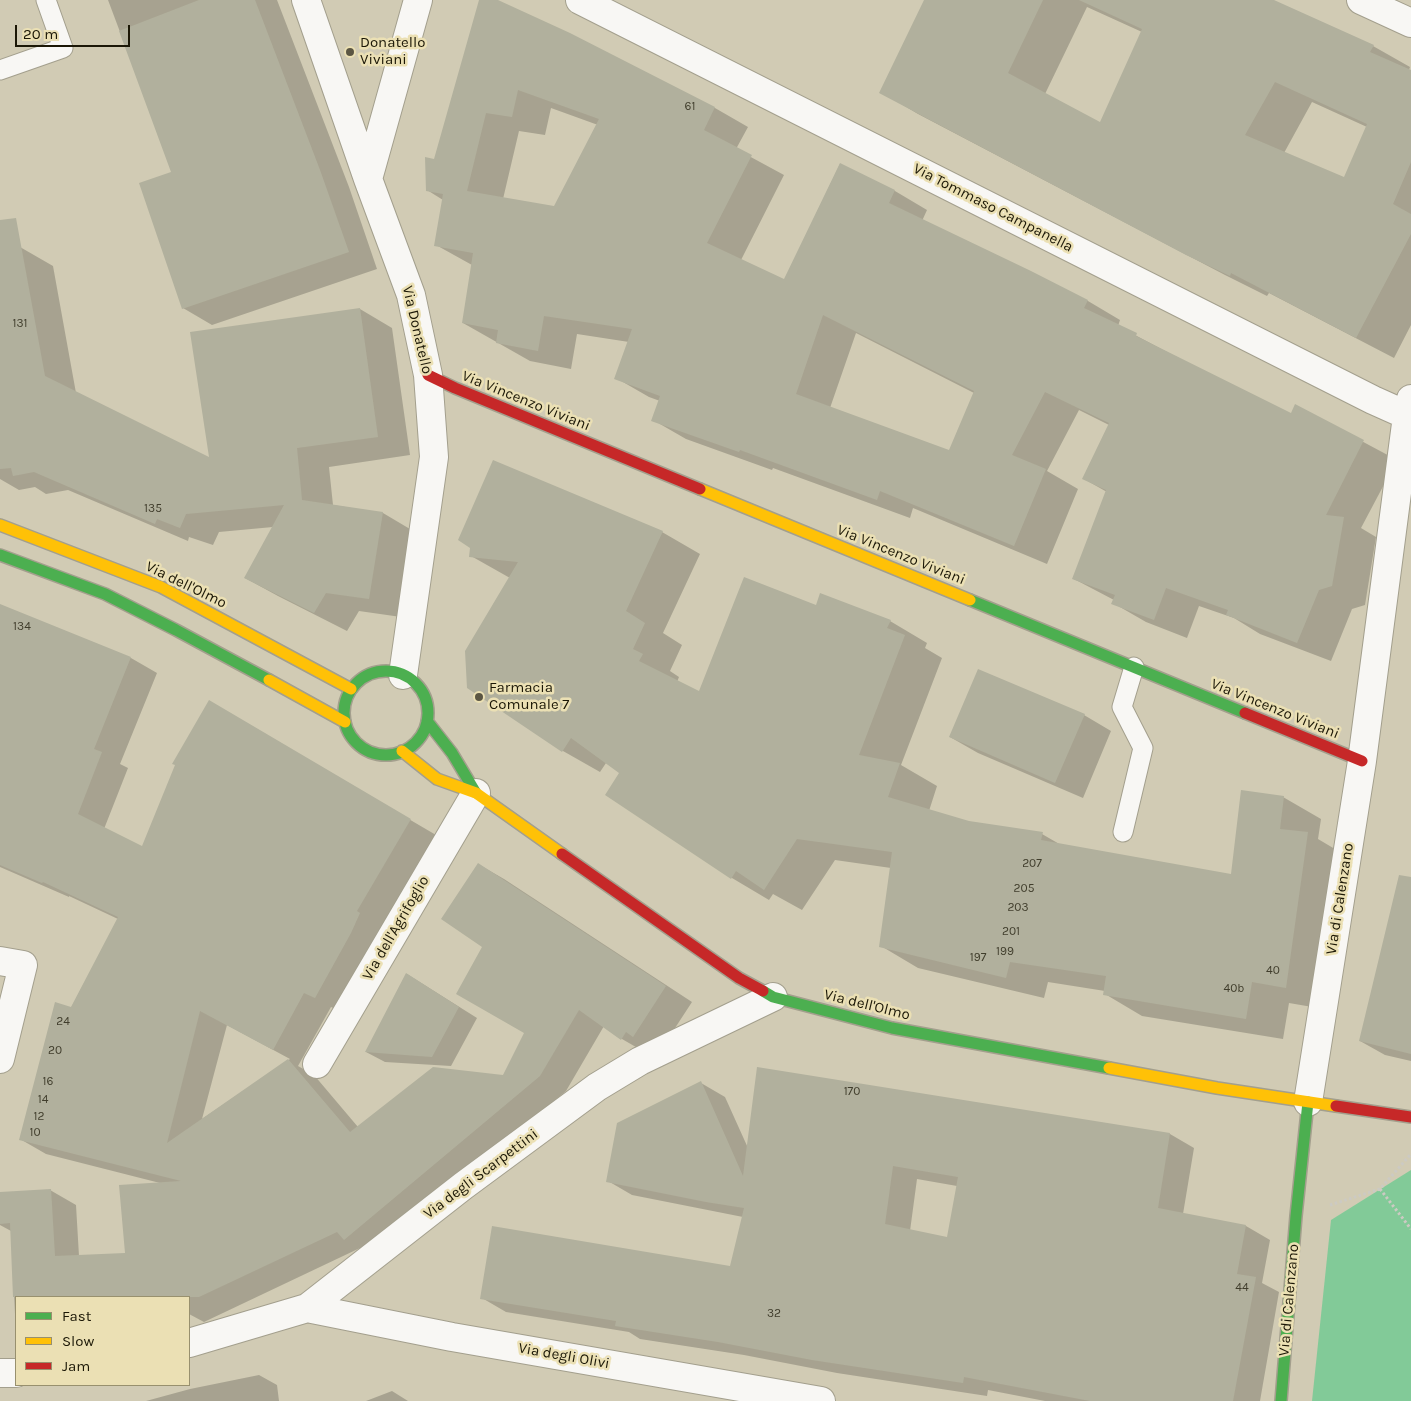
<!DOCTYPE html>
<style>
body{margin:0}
#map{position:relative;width:1411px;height:1401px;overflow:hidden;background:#d1cbb4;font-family:Karla,sans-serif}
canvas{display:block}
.legend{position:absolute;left:15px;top:1296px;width:175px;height:90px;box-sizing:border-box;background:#ebe0b4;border:1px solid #98906e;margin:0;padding:6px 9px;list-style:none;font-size:15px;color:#1b1706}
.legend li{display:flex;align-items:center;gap:10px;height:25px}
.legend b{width:25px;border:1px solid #98906e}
.scale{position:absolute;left:15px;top:25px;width:115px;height:22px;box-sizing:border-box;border:2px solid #1b1706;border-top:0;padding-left:6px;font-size:15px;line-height:18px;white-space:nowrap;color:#1b1706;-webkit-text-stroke:4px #ebe0b4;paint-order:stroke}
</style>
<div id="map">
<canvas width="1411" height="1401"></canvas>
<ul class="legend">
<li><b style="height:6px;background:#4caf50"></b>Fast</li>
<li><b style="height:6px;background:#ffc107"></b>Slow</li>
<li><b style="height:6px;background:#c62828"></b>Jam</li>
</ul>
<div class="scale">20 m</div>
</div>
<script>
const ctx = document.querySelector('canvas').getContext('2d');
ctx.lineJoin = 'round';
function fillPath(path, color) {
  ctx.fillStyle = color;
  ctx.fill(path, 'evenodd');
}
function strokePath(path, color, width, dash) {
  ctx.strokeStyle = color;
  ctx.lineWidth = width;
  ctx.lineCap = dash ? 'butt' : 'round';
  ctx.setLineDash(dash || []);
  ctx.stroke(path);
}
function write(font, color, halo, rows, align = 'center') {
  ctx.font = font + ' Karla,sans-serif';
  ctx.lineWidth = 5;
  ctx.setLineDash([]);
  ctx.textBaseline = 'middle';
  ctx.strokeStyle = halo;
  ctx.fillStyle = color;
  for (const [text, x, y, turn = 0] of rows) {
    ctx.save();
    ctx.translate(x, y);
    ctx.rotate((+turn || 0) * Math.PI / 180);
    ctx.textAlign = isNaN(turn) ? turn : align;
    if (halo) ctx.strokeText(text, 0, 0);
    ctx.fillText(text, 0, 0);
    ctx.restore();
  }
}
const green = new Path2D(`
 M1411 1170V1401H1312L1331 1220Z`);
const shadow = new Path2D(`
 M108 0H277L349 187 377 269 212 325 183 308 173 173Z
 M486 0H495L570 35 715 108 748 127 736 149 784 175 741 260 784 281 840 164 895 191 927 210 922 221 1031 272 1088 301 1120 320 1118 326 1169 353 1291 415 1296 406 1397 460 1361 528 1376 537 1365 605 1352 609 1331 661 1260 634 1234 618 1199 606 1187 638 1146 622 1113 603 1114 600 1074 579 1107 492 1084 479 1109 425 1079 410 1047 471 1078 489 1047 564 913 508 910 518 773 468 772 470 686 439 653 420 660 401 649 397 616 378 629 342 577 334 571 369 530 361 463 323 472 265 436 245 443 200 427 190 435 161ZM551 108 598 125 555 208 503 199 519 131 545 135ZM856 333 974 393 950 452 830 408Z
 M926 0H1270L1373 46 1410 67 1409 70 1411 71V325L1394 358 1269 293 1267 296 1225 275 918 114 881 92ZM1087 7 1142 32 1101 124 1045 94ZM1312 102 1367 127 1345 178 1284 153Z
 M20 247 53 266 76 393 210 459 360 309 392 328 410 455 329 467 333 505 383 513 415 532 401 617 359 611 347 631 278 596 245 578 273 527 219 532 213 545 189 537 188 541 68 490 46 494 35 487 19 490 0 479V250Z
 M662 532 700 554 663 633 682 645 670 671 679 677 677 682 699 693 816 606 890 621 927 643 925 648 942 658 901 765 937 786 929 811 969 822 1042 834 1061 845 1232 875 1283 797 1321 819 1318 839 1345 855 1324 1009 1289 1003 1283 1039 1142 1016 1105 994V991L1048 982 1044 998 918 968 881 946 891 868 835 860 802 910 773 894 769 900 732 878 606 795 621 773 606 763 600 772 563 751 469 687 510 578 471 556Z
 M0 605 131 658 157 673 120 764 128 768 104 829 143 848 209 702 436 835 342 1012 331 1007 298 1066 314 1075 358 1127 503 1076 526 1033 484 946 478 864 504 879 692 1002 660 1051 648 1054 622 1039 604 1026 566 1091 371 1255 360 1248 204 1322 189 1314V1297H173L120 1186 160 1183 46 1154 20 1139 71 1008 118 919 69 896V897L0 867ZM227 1025 290 1059 202 1119Z
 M1084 715 1111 731 1083 798 978 753 950 737Z
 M1411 889V1061L1385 1055 1360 1041Z
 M407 974 477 1018 451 1066 385 1062 366 1052Z
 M758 1069 1170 1134 1194 1148 1183 1214 1246 1226 1270 1240 1262 1283 1279 1292 1260 1401H1045L988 1390 987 1396 837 1373 744 1355 640 1339 629 1332 506 1312 482 1298 731 1268 743 1217 632 1195 608 1181 701 1083 725 1097 748 1148ZM917 1179 957 1186 948 1239 910 1231Z
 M50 1190 76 1205 79 1256 148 1269 150 1297H16V1335L11 1231 0 1225V1193Z
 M259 1375 277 1385 279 1401H146L190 1389Z
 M392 1391 408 1401H366Z`);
const building = new Path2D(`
 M199 0H255L320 170 349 252 182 309 139 183 171 172 119 31Z
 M479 0H498L570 33 715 107 704 130 752 155 707 243 784 279 840 163 895 190 889 203 1031 271 1088 300 1084 308 1137 333 1136 336 1291 413 1295 404 1364 440 1326 515 1344 517 1332 586 1319 590 1297 643 1226 615 1228 610 1166 588 1154 620 1111 604 1115 595 1072 579 1106 490 1082 479 1109 423 1045 392 1012 455 1046 469 1014 546 880 491 877 500 740 450 739 452 651 421 660 396 614 379 632 329 544 316 538 351 496 343 498 330 462 323 473 253 434 246 443 194 426 191 425 157 434 159ZM518 90 599 119 554 206 467 191 486 113 512 117ZM823 315 974 391 949 450 796 394Z
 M924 0H1043L1008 73 1100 122 1142 29 1079 0H1274L1374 45 1370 52 1411 70V162L1393 204 1411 214V234L1356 338 1231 273 1230 276 1186 255 879 93ZM1275 82 1367 124 1344 177 1245 135Z
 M16 218 45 376 209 457 190 332 360 308 378 437 297 448 302 500 383 512 369 599 326 593 314 613 244 578 284 505 186 514 180 528 157 519 155 524 34 472 13 476 11 468 0 469V220Z
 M493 460 663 531 626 611 645 623 633 649 643 654 639 661 699 691 744 577 816 605 820 593 891 620 887 628 905 635 859 755 900 763 888 797 969 821 1043 832 1041 840 1231 874 1241 790 1284 796 1280 829 1308 832 1286 988 1252 982 1246 1019 1103 995 1106 976 1010 962 1006 978 879 947 892 852 797 839 764 890 736 871 731 879 605 795 619 773 571 738 562 752 467 688 465 651 518 562 469 557 470 548 458 540Z
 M0 604 131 657 94 749 102 752 78 814 142 846 175 765 172 764 209 700 411 819 357 911 360 913 351 933 315 998 304 993 273 1050 200 1011 167 1143 288 1059 350 1132 433 1067 503 1075 524 1033 456 994 482 947 441 919 478 863 666 986 633 1037 626 1032 621 1040 579 1010 540 1076 344 1240 337 1232 199 1297H13L10 1223 0 1224V1192L51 1189 55 1256 125 1253 119 1185 181 1181 19 1140 55 1002 71 1007 118 917 43 882 42 883 0 865Z
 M978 669 1085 714 1055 783 949 737Z
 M1399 875 1411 877V1054L1359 1041Z
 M406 973 459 1007 432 1057 365 1052Z
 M757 1067 1170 1133 1158 1208 1246 1225 1237 1274 1256 1277 1233 1401H1090L964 1377 963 1383 812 1360 718 1342 615 1326 616 1321 480 1299 492 1226 730 1266 744 1208 706 1202 606 1182 617 1123 701 1081 743 1176ZM893 1166 958 1177 947 1237 885 1224Z`);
const path = new Path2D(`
 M1380 1189 1411 1229
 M1330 1205 1380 1189 1411 1154`);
const lane = new Path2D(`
 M0 70 63 48 46 0
 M1123 832 1143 748 1122 707 1134 667`);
const street = new Path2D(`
 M306 0 368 179 411 295 428 375 434 457 403 675
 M580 0 1373 400 1411 417
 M1361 0 1411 23
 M368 179 418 0
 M0 961 23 965 0 1059
 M317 1064 476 793
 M1308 1102 1362 761 1407 416 1411 399
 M307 1308 452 1337 821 1401
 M189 1343 307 1308 463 1186 597 1087 640 1061 773 997
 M0 1373H16`);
const fast = new Path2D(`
 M0 555 105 594 176 630 269 680
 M970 600 1245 713
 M344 713a42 42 0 1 1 84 0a42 42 0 1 1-84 0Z
 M427 721 452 753 476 793
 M763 991 773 997 892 1028 1109 1068
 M1281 1401 1296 1216 1308 1102`);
const slow = new Path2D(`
 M700 489 970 600
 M0 525 161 587 351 689
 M269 680 345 722
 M402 751 437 779 476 793 562 854
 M1109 1068 1217 1088 1336 1106`);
const jam = new Path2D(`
 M428 375 455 388 700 489
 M1245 713 1362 761
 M562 854 739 978 763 991
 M1336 1106 1411 1117`);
const markers = [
 [350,52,5,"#5b5643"],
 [479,697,5,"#5b5643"]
];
const numberNames = [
 ["61",690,107],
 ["131",20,324],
 ["135",153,509],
 ["134",22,627],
 ["207",1032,864],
 ["205",1024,889],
 ["203",1018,908],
 ["201",1011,932],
 ["199",1005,952],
 ["197",978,958],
 ["40",1273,971],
 ["40b",1234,989],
 ["24",63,1022],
 ["20",55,1051],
 ["16",48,1082],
 ["170",852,1092],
 ["14",43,1100],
 ["12",39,1117],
 ["10",35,1133],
 ["44",1242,1288],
 ["32",774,1314]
];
const poiNames = [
 ["Donatello",360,43],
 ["Viviani",360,60],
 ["Farmacia",489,688],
 ["Comunale 7",489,705]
];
const streetNames = [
 ["Via Tommaso Campanella",993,208,27],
 ["Via Donatello",417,330,77],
 ["Via Vincenzo Viviani",526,401,22],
 ["Via Vincenzo Viviani",901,555,22],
 ["Via dell'Olmo",186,585,26],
 ["Via Vincenzo Viviani",1275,709,22],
 ["Via di Calenzano",1340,899,-81],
 ["Via dell'Agrifoglio",396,928,-60],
 ["Via dell'Olmo",867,1005,14],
 ["Via degli Scarpettini",481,1174,-37],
 ["Via di Calenzano",1289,1300,-85],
 ["Via degli Olivi",564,1356,10]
];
fillPath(green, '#82ca98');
fillPath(shadow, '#0003');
fillPath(building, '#b1b09d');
strokePath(lane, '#a39f8d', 21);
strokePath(street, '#a39f8d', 30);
strokePath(fast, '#a39f8d', 14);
strokePath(slow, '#a39f8d', 14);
strokePath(jam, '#a39f8d', 14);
strokePath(path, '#cccac3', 3, [2.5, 2.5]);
strokePath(lane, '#f8f7f4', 19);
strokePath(street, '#f8f7f4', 28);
strokePath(fast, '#4caf50', 11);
strokePath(slow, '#ffc107', 11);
strokePath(jam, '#c62828', 11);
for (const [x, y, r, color] of markers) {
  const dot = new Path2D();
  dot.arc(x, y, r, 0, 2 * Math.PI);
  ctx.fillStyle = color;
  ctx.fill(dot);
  strokePath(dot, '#ebe0b4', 2);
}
write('12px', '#403d2c', null, numberNames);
write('15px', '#1b1706', '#ebe0b4', poiNames, 'left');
write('15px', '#1b1706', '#ebe0b4', streetNames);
</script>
